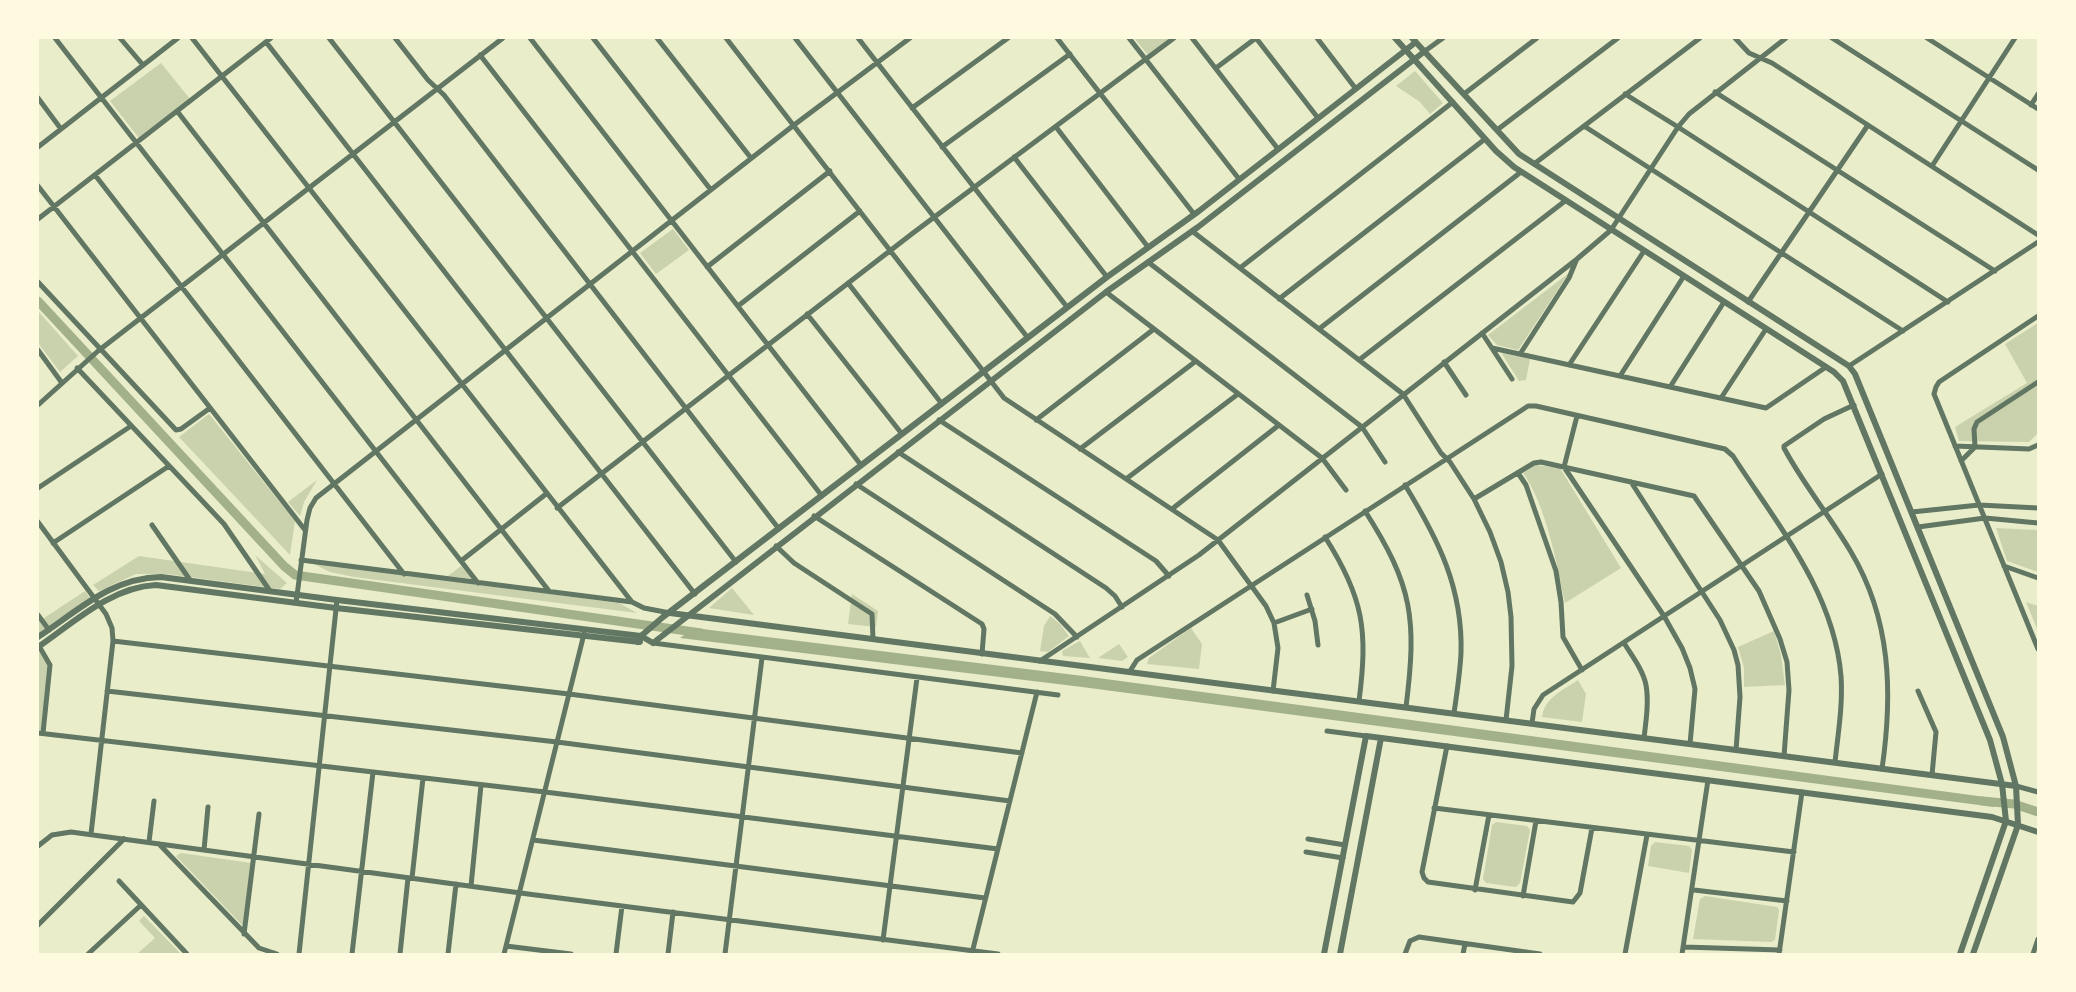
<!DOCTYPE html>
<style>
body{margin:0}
#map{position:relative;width:2076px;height:992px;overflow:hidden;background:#e9edc9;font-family:"Asap Condensed",sans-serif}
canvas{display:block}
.frame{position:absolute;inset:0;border:39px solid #fefae0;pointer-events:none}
</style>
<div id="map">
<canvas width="2076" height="992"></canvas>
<div class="frame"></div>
</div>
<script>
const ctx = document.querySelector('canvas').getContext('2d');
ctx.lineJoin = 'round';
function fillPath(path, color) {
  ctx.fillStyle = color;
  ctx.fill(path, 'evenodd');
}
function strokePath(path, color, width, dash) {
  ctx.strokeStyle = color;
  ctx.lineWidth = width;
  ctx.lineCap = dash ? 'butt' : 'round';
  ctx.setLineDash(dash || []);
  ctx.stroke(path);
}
const green = new Path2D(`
 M1134 38H1170L1148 55Z
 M161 63 190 99 139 138 110 101Z
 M1415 71 1443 103 1430 114 1420 102 1396 86Z
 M673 229 689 250 656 274 640 253Z
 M1569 273 1518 350 1497 345 1488 335Z
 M38 311 78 356 60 372 38 343Z
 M2038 323V433L2029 442 1959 441 1955 427 2027 383 2005 344Z
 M1503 353 1530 359 1526 380 1519 381 1502 354Z
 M209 414 295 521 290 555 179 437Z
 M1536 465 1560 468 1621 568 1565 603C1557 564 1546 505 1523 473Z
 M317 480 304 502 300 516 288 502Z
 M1996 528 2038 530V572L2007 561Z
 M255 555 287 583 280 589 167 574H136L99 591 93 585 139 556 265 574Z
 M312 563 619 603 637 613 354 577 330 572Z
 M461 566 472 579 448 576Z
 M732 588 754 615 709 608Z
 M85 591 90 598 38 634V622Z
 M852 594 878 611 876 627 848 624Z
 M2026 602 2038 606V631Z
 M1050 616 1060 624 1069 636 1048 652 1040 651 1044 626Z
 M1191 628 1202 644 1199 669 1147 664 1149 658Z
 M1774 631 1781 655 1785 685 1744 687V668L1738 647Z
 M1080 641 1090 658 1063 656 1062 651Z
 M1119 644 1128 657 1122 661 1098 658Z
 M40 652 48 664 42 731 38 730V654Z
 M1578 680 1586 694 1582 722 1542 717C1545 697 1562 691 1578 680Z
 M1496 822 1527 826 1530 830 1520 883 1516 887 1486 883 1483 879 1492 825Z
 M1655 842 1689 846 1692 850 1689 873 1648 866 1651 846Z
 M181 853 251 863 243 926 176 856Z
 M1705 896 1777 907 1779 910 1775 940 1771 942 1693 939 1700 899Z
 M144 916 181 954H137L155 938 139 921Z`);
const water = new Path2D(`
 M694 628 1083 676 1993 798 1994 807 1082 687 680 638Z`);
const canal = new Path2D(`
 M38 301 284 566 295 575 701 633
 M1982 801 2014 804 2038 812`);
const minor = new Path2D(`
 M55 38 478 583
 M120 38 143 65
 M192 38 632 602
 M329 38 736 562
 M395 38 428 80 444 95 779 529
 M530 38 861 465
 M593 38 711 190
 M657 38 751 158
 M726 38 1004 398 1218 540 1266 606 1274 623 1278 648 1273 691
 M795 38 1028 338
 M858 38 1067 307
 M1057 38 1194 214
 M1129 38 1239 179
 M1192 38 1278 149
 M1256 38 1318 118
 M1317 38 1356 89
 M1735 38 1749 53 1772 63 2038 235
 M1832 38 2038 170
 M1927 38 2038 109
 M266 42 695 594
 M1425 51 1443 38
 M480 55 822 496
 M1216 68 1256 38
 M1715 92 1995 271
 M1464 94 1537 38
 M1625 94 1678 127 1948 302
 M38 98 61 129
 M2031 105 2038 94
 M912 108 1008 38
 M177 111 549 591
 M1584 126 1903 331
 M1056 127 1148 247
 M1497 130 1618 38
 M38 147 178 38
 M942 147 1070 54
 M1014 157 1107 277
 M1534 164 1700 38
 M1932 166 2015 38
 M95 175 404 574
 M38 186 305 530
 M38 219 271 38
 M1192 231 1403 394 1441 453 1450 462 1474 499 1490 532 1501 562 1508 592 1511 617 1512 666 1506 720
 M1148 262 1362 427 1385 462
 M707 267 830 171
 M1240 268 1453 102
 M38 282 176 430 181 429 210 408
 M848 283 942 404
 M1106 292 1322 458 1346 490
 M1279 299 1485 139
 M1748 302 1868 125
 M738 306 860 211
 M807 314 902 434
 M2038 316 1939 382 1936 387 1934 394 2038 649
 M1319 329 1521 172
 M1482 333 1512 379
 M1492 348 1766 408 1826 367
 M38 350 62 383
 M1520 354 1569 278 1576 261
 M1359 360 1565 201
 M1444 362 1466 395
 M1569 365 1644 251
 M1849 366 2038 242
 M77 368 224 524 270 591
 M1620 376 1684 276
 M1670 387 1724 302
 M1721 398 1766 329
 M38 405 98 351 503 38
 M1854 405 1824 419 1784 446V448C1803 484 1830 516 1851 552 1891 619 1893 693 1882 769
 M1577 416 1564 467 1664 616 1682 648 1690 668 1695 689 1690 744
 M939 420 1156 561 1169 576
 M1036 420 1154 329
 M1955 446 2029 449 2038 445
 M1975 447 1974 429 1977 422 2038 382
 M1080 449 1196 361
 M898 452 1106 588 1115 596 1122 607
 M1961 461 1975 447
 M1518 473 1526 485 1556 571 1561 602 1563 637 1582 670
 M1126 479 1238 394
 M1631 482 1720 620 1734 650 1738 665 1740 697 1736 750
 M856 484 1055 614 1077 637
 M1405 485C1438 539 1463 588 1461 653 1460 673 1457 693 1454 713
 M38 488 131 426
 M1474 499 1534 463 1541 462 1694 496 1759 591 1780 639 1787 662 1789 690 1784 756
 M557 508 913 233 1174 38
 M1172 509 1279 425
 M1365 511C1413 586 1417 619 1406 707
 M1912 512 1979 505 2038 508
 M814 516 982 624 984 629 982 654
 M38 522 106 614 112 628 113 641 91 834
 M152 525 190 580
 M1918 527 1985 518 2038 523
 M1325 537C1364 598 1368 631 1359 701
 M53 543 169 466
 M776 546 794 563 872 614 873 639
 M301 560 632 602 644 608 670 613
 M461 561 546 494
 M2004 566 2038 578
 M1307 595 1315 621 1318 645
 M296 603 307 520 310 508 316 498 794 125 910 38
 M38 615 49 630
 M1274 623 1312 609
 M113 641 569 694 1022 753
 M653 643 1058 695
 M1624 643C1632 656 1643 670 1646 685 1649 702 1646 721 1644 738
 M39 646 50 665 43 733
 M1040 661 1199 555 1577 259 1611 230 1678 127 1689 114 1786 38
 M1130 671 1137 660 1522 410 1528 406H1536L1725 449 1733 456C1777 524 1834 592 1841 676 1843 705 1838 734 1835 762
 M107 691 557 742 1010 801
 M1918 691 1936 732 1932 775
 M1532 723 1534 709 1543 695 1882 474
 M1327 731 1366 736
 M38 733 545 792 998 849
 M1447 746 1422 872 1424 878 1428 882 1573 902 1580 893 1592 828
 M2016 786 2038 792
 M1434 808 1794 852
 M1308 839 1345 845
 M533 840 985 898
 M149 842 154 801
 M159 844 259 948 277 954
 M38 846 52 835 71 832 528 894 998 954
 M204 850 208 807
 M1306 852 1343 858
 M412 878 423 778
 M119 881 187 954
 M471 886 481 785
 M1475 890 1489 815
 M1694 890 1787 901
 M1523 896 1536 821
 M38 925 124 839
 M244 934 259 814
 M883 940 917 678
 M506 946 571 954
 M1684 947 1780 950
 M972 953 1037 692
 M88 954 141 905
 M299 954 337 600
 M352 954 373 772
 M400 954 408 878
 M448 954 456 884
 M504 954 584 634
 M616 954 622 906
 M668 954 673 912
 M725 954 762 658
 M1405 954 1410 941 1419 937 1540 954
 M1463 954 1465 944
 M1625 954 1647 835
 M1682 954 1708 780
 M1779 954 1802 792
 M2033 954 2038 939`);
const tertiary = new Path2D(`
 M1395 38 1496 151 1514 167 1834 372 1843 381 1990 740 2002 784 2006 821 1960 954
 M1412 38 1519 154 1849 366 1855 374 2003 737 2016 786 2018 825 1973 954
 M670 613 2016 786
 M38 637C78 611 110 578 161 577L337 600 641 636 653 643
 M637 642 641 636 663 617 1107 277 1199 211 1416 42
 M653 643 1106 292 1198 227 1425 51
 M38 647C73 623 111 587 156 585L336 608 640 642
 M1324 954 1366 736 1992 817 2038 832
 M1340 954 1381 738`);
fillPath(green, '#cad2ad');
fillPath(water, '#a3b18a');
strokePath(canal, '#a3b18a', 9);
strokePath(minor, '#617663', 5);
strokePath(tertiary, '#617663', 6);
</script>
